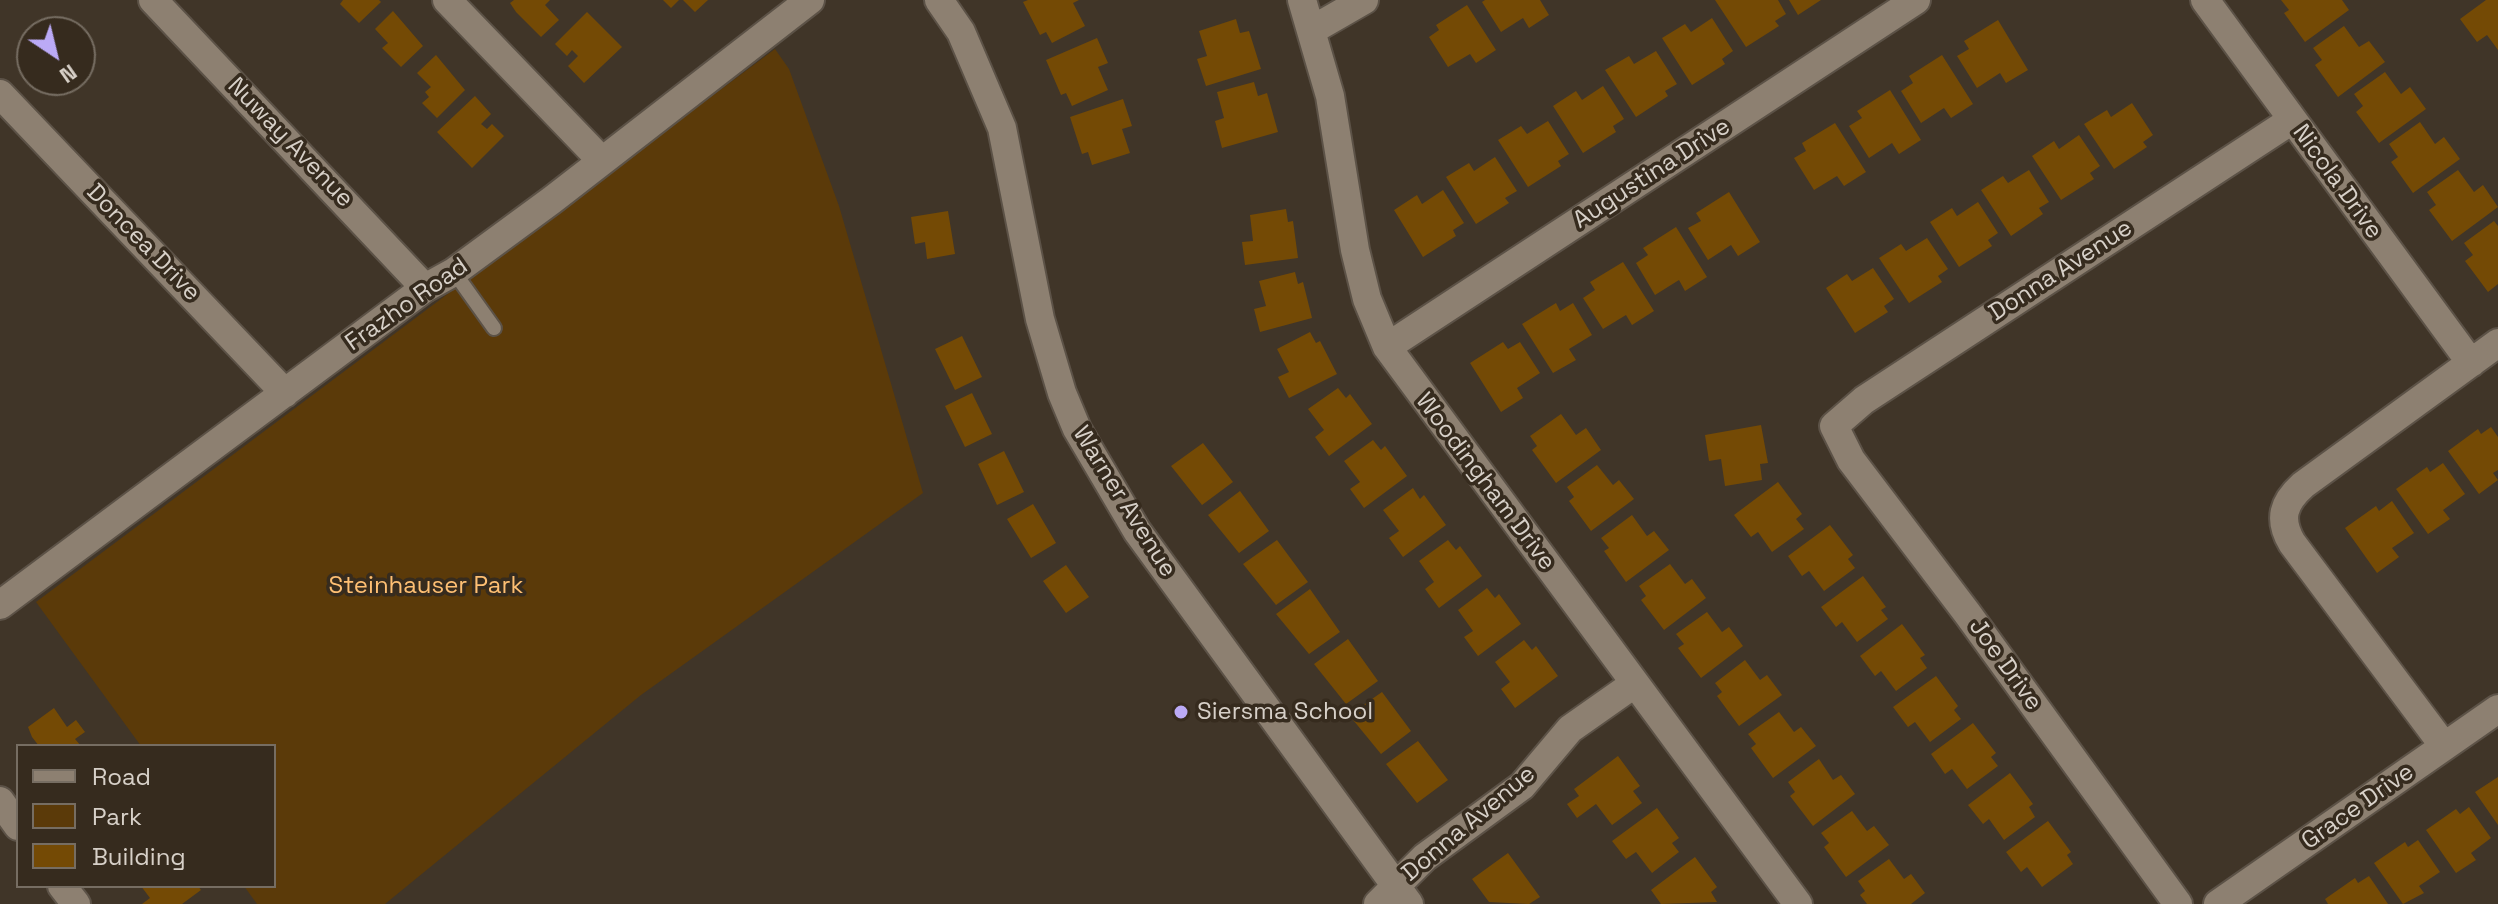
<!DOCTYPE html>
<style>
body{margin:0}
#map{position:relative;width:2498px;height:904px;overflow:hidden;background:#403528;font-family:"Space Grotesk",sans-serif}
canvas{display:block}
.legend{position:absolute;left:16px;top:744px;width:260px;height:144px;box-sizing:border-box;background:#362b1e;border:2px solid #766d62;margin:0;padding:10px 14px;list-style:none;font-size:24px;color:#d7d0c8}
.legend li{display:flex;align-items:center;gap:16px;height:40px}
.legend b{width:40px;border:2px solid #766d62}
.north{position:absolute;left:16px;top:16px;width:80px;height:80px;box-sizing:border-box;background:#362b1e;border:2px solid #766d62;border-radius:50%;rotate:145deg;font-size:22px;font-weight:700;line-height:32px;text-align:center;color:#d7d0c8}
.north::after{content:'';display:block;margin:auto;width:28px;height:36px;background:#bbaaf6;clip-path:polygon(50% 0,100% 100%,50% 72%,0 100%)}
</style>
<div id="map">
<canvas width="2498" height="904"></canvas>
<ul class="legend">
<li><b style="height:10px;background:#8d8071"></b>Road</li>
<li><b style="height:22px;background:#5b3a09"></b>Park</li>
<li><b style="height:22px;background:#744a05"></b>Building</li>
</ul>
<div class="north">N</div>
</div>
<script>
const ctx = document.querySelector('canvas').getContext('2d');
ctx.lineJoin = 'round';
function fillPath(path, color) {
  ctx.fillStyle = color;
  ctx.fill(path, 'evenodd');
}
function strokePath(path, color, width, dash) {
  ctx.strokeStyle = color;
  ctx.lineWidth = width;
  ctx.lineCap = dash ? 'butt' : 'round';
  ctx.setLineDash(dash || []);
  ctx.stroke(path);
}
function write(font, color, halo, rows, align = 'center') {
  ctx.font = font + ' "Space Grotesk",sans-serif';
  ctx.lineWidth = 7;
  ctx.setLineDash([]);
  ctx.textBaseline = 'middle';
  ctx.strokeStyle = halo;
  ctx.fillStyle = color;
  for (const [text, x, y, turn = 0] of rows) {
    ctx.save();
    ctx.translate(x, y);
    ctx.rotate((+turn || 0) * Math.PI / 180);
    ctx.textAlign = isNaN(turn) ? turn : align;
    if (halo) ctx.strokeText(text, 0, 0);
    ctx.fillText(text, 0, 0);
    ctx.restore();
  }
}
const green = new Path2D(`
 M775 49 789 69 839 206 923 493 641 695 385 904H257L244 886H274V746H141L36 602Z`);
const building = new Path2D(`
 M343 0H379L381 2 359 23 340 4Z
 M514 0H550L545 5 559 20 541 37 516 12 510 3Z
 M663 0H679L671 8Z
 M683 0H708L695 12Z
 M1028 0H1079L1073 3 1085 26 1052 43 1046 32 1040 35 1023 2Z
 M1485 0H1540L1549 15 1529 28 1523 18 1501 32 1482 2Z
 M1715 0H1778L1786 14 1775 21 1779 26 1746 47Z
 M1789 0H1821L1798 15Z
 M2281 0H2342L2349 10 2305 42 2284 13 2289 10Z
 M2486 0H2498V50L2487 35 2477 42 2460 19Z
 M1467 5 1496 50 1476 63 1470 54 1448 67 1429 37 1439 30 1436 25Z
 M393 11 423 46 401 67 382 48 388 43 375 29Z
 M587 12 622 47 584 83 568 66 578 56 572 50 567 56 555 44Z
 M1712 18 1733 51 1722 59 1725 64 1692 85 1662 38 1685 24 1691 32Z
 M1236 19 1240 33 1249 31 1261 69 1206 86 1197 59 1207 56 1199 31Z
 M1998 20 2028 70 2006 83 2000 73 1977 88 1957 56 1969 49 1964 41Z
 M2344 26 2359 47 2369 41 2385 62 2338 97 2315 65 2322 60 2313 48Z
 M1097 38 1108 63 1098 67 1108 90 1072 106 1066 93 1061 95 1046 60Z
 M1656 51 1677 84 1665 91 1668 96 1636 117 1605 70 1629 56 1634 64Z
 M436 55 465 90 437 118 422 103 429 97 425 92 431 87 417 73Z
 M1942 55 1973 104 1951 118 1944 108 1921 123 1901 91 1913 83 1909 76Z
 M2385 72 2401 94 2410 87 2426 109 2379 143 2356 112 2363 106 2354 94Z
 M1254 82 1258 96 1267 93 1278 132 1222 148 1215 121 1224 118 1217 92Z
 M1603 86 1624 119 1613 126 1616 132 1583 153 1553 106 1576 91 1582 100Z
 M1890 90 1921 140 1899 154 1892 143 1869 158 1849 126 1862 118 1857 111Z
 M475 96 491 114 481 124 487 129 492 124 504 136 472 168 437 132Z
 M1123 99 1132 126 1122 129 1130 153 1092 165 1088 152 1082 154 1070 117Z
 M2132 103 2153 135 2143 142 2147 147 2114 169 2084 124 2107 110 2111 117Z
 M1548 121 1569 154 1558 161 1561 166 1528 187 1498 140 1521 126 1527 134Z
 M2420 122 2435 144 2444 137 2460 159 2413 193 2391 162 2398 157 2389 144Z
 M1835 123 1866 172 1844 186 1837 176 1814 190 1794 158 1806 151 1802 143Z
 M2079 135 2100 166 2090 173 2094 179 2061 200 2032 156 2054 141 2059 149Z
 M1495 157 1517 191 1505 198 1509 203 1476 224 1446 177 1469 163 1474 171Z
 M2029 170 2049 202 2039 208 2043 214 2011 236 1981 190 2003 176 2008 183Z
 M2458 170 2474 192 2483 185 2498 207 2452 241 2429 210 2436 205 2427 192Z
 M1443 190 1464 223 1453 230 1456 236 1423 257 1394 210 1417 195 1422 204Z
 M1729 192 1760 242 1738 256 1731 245 1708 260 1688 228 1701 221 1696 213Z
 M1978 202 1998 233 1988 240 1992 246 1959 267 1930 222 1952 208 1957 216Z
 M1286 209 1288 222 1293 221 1298 258 1245 265 1242 242 1253 241 1250 215Z
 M948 211 955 254 927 259 925 242 915 244 911 217Z
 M2494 221 2498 226V284L2488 292 2465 261 2473 255 2464 243Z
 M1676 227 1707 277 1685 291 1679 280 1655 295 1636 263 1648 255 1643 248Z
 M1927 238 1948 269 1938 276 1942 282 1909 303 1879 258 1901 244 1906 251Z
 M1623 262 1654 311 1632 325 1626 315 1603 329 1583 298 1595 290 1590 282Z
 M1873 268 1894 299 1884 306 1888 312 1855 333 1826 288 1847 274 1852 281Z
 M1295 272 1298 284 1303 282 1312 318 1260 332 1254 309 1266 306 1259 281Z
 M1556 303 1560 311 1573 303 1592 335 1569 349 1576 360 1553 373 1522 324Z
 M1310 332 1316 343 1320 341 1337 374 1289 398 1278 377 1289 372 1277 349Z
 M962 336 982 377 955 390 935 349Z
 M1503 342 1508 349 1520 342 1540 373 1517 388 1523 398 1501 412 1470 363Z
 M1338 388 1346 398 1350 394 1372 424 1329 456 1315 437 1324 430 1308 409Z
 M972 393 992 434 965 447 945 406Z
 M1561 414 1576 435 1586 428 1601 450 1556 483 1532 450 1537 446 1530 436Z
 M1761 425 1768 463 1760 464 1762 480 1725 486 1721 459 1709 461 1705 435Z
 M2491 427 2498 437V470L2493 473 2498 480 2479 494 2448 451 2478 429 2481 434Z
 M1373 440 1381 450 1385 446 1407 476 1364 508 1350 489 1360 482 1344 461Z
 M1203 443 1233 482 1202 505 1171 466Z
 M1004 451 1024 492 997 505 978 464Z
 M2443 463 2465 494 2443 510 2450 519 2428 534 2396 489 2427 467 2430 472Z
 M1597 465 1613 485 1619 480 1634 499 1591 531 1569 501 1574 497 1567 487Z
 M1778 482 1802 514 1796 519 1804 529 1772 552 1758 532 1751 537 1734 515Z
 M1413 488 1420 499 1424 495 1446 525 1403 557 1389 538 1399 531 1383 510Z
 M1240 491 1269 531 1239 553 1208 515Z
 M2392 501 2414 533 2392 548 2399 557 2377 573 2345 528 2376 506 2379 511Z
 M1033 504 1056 543 1031 558 1007 519Z
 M1632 515 1647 536 1654 531 1669 550 1626 582 1604 551 1609 548 1601 538Z
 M1830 525 1853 555 1848 559 1855 568 1824 591 1809 571 1802 576 1788 556Z
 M1277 540 1308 582 1276 605 1243 564Z
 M1448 540 1456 550 1460 546 1482 576 1439 608 1425 589 1434 582 1419 561Z
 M1670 564 1685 584 1692 579 1706 598 1664 630 1641 600 1646 596 1639 586Z
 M1066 565 1089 597 1066 613 1043 581Z
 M1863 576 1886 607 1881 610 1888 619 1857 642 1842 622 1836 627 1821 607Z
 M1487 588 1495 598 1499 594 1521 624 1478 656 1464 637 1473 631 1458 610Z
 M1310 589 1340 632 1309 654 1276 614Z
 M1707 612 1722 632 1729 627 1743 646 1701 678 1678 648 1684 644 1676 634Z
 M1902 624 1925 655 1920 658 1927 668 1896 691 1881 671 1875 676 1860 656Z
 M1348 639 1378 681 1346 704 1314 664Z
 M1524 640 1532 650 1536 646 1558 676 1515 708 1501 689 1510 682 1495 662Z
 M1745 660 1760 680 1767 675 1782 695 1739 726 1717 696 1722 692 1715 683Z
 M1936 676 1958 706 1954 710 1961 719 1930 742 1915 722 1908 727 1893 707Z
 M1382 692 1411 731 1381 754 1349 715Z
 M54 708 67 727 76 720 85 732 75 739 81 746H39L32 737 28 727Z
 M1779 712 1794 732 1801 727 1816 746 1773 778 1751 748 1756 744 1748 734Z
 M1973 723 1996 753 1991 757 1998 766 1967 789 1952 769 1945 774 1931 754Z
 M1418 741 1448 780 1417 803 1386 764Z
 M1618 756 1640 786 1633 791 1642 803 1612 825 1596 804 1577 818 1567 804 1579 796 1574 789Z
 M1819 759 1833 780 1841 775 1855 794 1813 826 1790 796 1795 792 1788 782Z
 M2010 773 2033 804 2029 807 2035 817 2004 840 1989 819 1983 824 1968 805Z
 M2498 777V825L2475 792Z
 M2469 807 2491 838 2471 853 2476 860 2456 873 2426 830 2456 809 2460 814Z
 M1657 808 1679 838 1672 843 1679 852 1652 873 1636 852 1626 859 1612 841Z
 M1852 811 1867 831 1874 826 1889 845 1846 877 1824 847 1829 843 1821 833Z
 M2048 821 2071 852 2067 855 2073 864 2042 887 2027 867 2021 872 2006 852Z
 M2418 840 2440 872 2419 886 2424 893 2403 904 2374 863 2405 842 2408 847Z
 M1508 853 1540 897 1529 904 1489 902 1472 879Z
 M1695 857 1717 887 1711 892 1717 902 1661 904 1651 890Z
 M1889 859 1904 879 1911 874 1925 893 1911 904H1867L1860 895 1865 891 1858 881Z
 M2369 876 2388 904H2328L2325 899 2355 878 2358 883Z
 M141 886H198L201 890 182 904H142L150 898Z`);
const service = new Path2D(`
 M454 272 494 328`);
const minor = new Path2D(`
 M153 0 425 288
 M447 0 602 161
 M939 0 961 32 1002 128 1040 319 1062 393 1077 429 1137 531 1409 904
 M1302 0 1330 96 1355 250 1367 299 1387 347 1798 904
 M2205 0 2471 363
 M1312 30 1364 0
 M0 94 285 393
 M1387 347 1916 0
 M0 605 425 288 454 272 552 200 810 0
 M2444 746 2292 543C2278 519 2283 503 2303 485L2498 343
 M0 801 18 826
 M62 886 76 904
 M1378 904 1425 857 1522 786 1570 729 1634 684
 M2178 904 1967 613 1851 460 1834 426 1864 400 2292 120
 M2218 904 2498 709`);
const markers = [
 [1181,712,8,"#bbaaf6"]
];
const streetNames = [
 ["Nuway Avenue",290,143,46],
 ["Augustina Drive",1652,174,-33],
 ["Nicola Drive",2337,182,54],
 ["Doncea Drive",143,243,46],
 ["Donna Avenue",2061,271,-33],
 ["Frazho Road",407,305,-35],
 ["Woodingham Drive",1485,482,53],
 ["Warner Avenue",1124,502,58],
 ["Joe Drive",2005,665,54],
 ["Grace Drive",2358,807,-35],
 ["Donna Avenue",1469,824,-40]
];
const parkNames = [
 ["Steinhauser Park",426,586]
];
const poiNames = [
 ["Siersma School",1197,712]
];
fillPath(green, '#5b3a09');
fillPath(building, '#744a05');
strokePath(service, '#5c5247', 18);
strokePath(minor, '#5c5247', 32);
strokePath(service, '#8d8071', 14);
strokePath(minor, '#8d8071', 28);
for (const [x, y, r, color] of markers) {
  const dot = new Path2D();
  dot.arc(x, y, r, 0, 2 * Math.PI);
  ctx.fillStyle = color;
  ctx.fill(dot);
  strokePath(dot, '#362b1e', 3);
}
write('24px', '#d7d0c8', '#362b1e', streetNames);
write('24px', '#febf73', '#362b1e', parkNames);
write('24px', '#d7d0c8', '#362b1e', poiNames, 'left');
</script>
